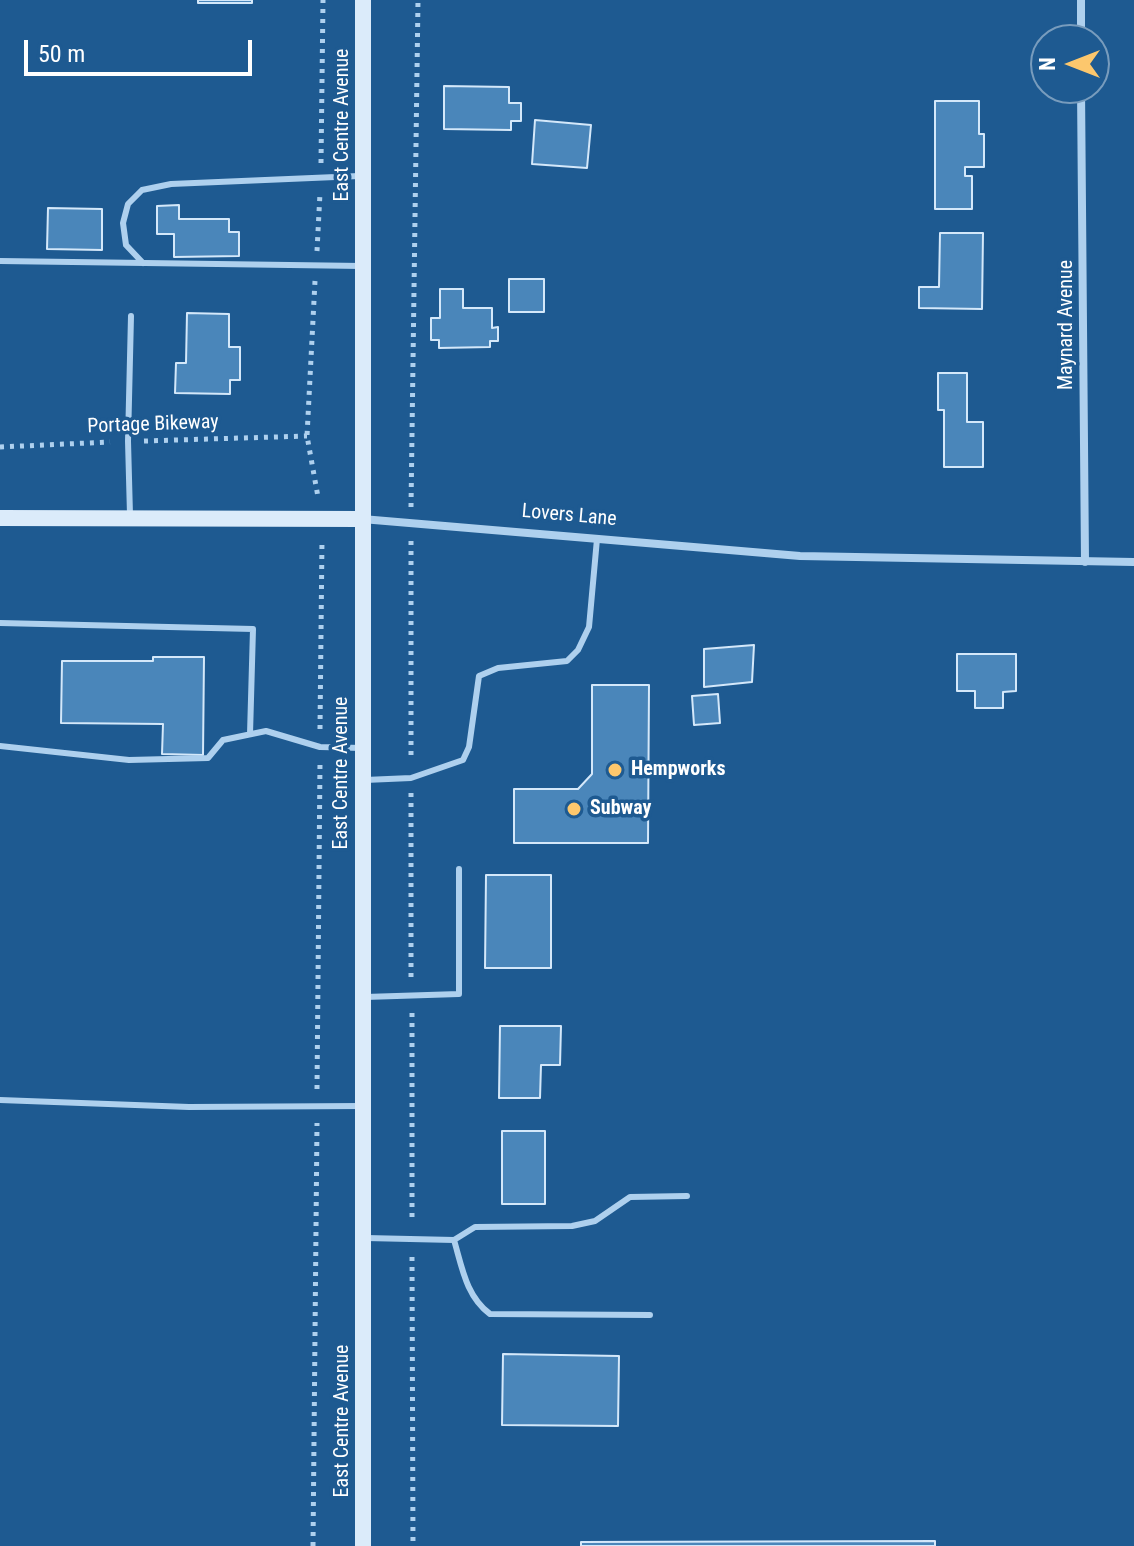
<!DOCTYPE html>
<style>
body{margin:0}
#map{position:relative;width:1134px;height:1546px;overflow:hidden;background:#1e5a91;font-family:"Roboto Condensed",sans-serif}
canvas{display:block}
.north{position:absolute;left:1030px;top:24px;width:80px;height:80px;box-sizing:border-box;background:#1e5a91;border:2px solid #789cbd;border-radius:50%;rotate:270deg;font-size:22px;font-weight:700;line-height:32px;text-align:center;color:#fff}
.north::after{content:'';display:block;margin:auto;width:28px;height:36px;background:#fcc76d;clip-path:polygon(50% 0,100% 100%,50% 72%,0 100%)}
.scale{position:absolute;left:24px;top:40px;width:228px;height:36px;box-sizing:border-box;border:4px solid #fff;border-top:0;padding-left:10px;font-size:24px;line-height:28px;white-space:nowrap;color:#fff;-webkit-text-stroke:6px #1e5a91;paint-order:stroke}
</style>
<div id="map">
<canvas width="1134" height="1546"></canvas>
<div class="north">N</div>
<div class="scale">50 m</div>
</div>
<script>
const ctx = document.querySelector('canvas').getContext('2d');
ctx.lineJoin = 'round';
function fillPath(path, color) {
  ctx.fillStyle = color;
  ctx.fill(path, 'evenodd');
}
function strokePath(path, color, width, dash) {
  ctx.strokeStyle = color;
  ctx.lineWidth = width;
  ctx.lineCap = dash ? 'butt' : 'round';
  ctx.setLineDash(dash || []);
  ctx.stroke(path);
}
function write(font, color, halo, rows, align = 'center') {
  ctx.font = font + ' "Roboto Condensed",sans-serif';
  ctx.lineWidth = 7;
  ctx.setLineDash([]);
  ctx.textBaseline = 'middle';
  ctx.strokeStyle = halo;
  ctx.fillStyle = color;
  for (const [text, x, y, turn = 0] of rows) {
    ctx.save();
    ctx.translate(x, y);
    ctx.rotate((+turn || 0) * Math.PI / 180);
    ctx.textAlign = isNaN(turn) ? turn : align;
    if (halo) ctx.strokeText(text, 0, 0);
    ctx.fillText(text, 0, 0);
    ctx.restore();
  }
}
const building = new Path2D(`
 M198 0H252V3H198Z
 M444 86 509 87V103H521V121H511V130L444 129Z
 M935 101H979V134H984V167H965V176H972V209H935Z
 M535 120 591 125 587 168 532 164Z
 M179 205V219H229V232H239V256L174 257V234H157V206Z
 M48 208 102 209V250L47 249Z
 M940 233H983L982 309 919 308V287H939Z
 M509 279H544V312H509Z
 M440 289H463V308H492V328L498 327V341H490V347L439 348V340H431V318H440Z
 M187 313 229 314V347H240V380H230V394L175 393 176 363H186Z
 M938 373H967V422H983V467H944V410H938Z
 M754 645 752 682 704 687V649Z
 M957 654H1016V691L1003 692V708H975V691H957Z
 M153 657H204L203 755 162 754 163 724 61 723 62 661H153Z
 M592 685H649L648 843H514V789H578L592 774Z
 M718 694 720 723 694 725 692 696Z
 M486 875H551V968H485Z
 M500 1026H561L560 1065H541L540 1098H499Z
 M502 1131H545V1204H502Z
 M503 1354 619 1356 618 1426 502 1425Z
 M935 1541V1546H581V1542Z`);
const path = new Path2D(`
 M321 163 323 0
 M317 251 320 193
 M315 281 307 436 318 497
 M144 441 307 436
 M0 447 110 442
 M411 507 418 0
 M411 541V759
 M320 729 322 539
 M411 793V979
 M412 1013V1223
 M317 1089 320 763
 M412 1257 413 1546
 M313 1546 317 1123`);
const lane = new Path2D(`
 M0 261 362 266
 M143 263 126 245 123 223 128 204 142 190 171 184 359 176
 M130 515 128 441 131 316
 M0 623 253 629 250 734
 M0 746 129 760 208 758 223 740 266 731 320 747 362 748
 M365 780 411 778 463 760 469 747 479 676 498 668 567 661 578 650 589 627 597 539
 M365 997 459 994V869
 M0 1100 189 1107 362 1106
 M366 1238 454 1240C462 1267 466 1296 490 1314L650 1315
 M454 1240 475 1227 572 1226 595 1221 630 1197 687 1196`);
const street = new Path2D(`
 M1081 0V40
 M1081 88 1085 562
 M362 519 800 556 1134 562`);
const secondary = new Path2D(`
 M0 518 361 519
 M363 1546V0`);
const markers = [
 [615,770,8,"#fcc76d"],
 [574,809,8,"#fcc76d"]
];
const streetNames = [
 ["East Centre Avenue",343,125,-90],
 ["Maynard Avenue",1067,325,-90],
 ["Portage Bikeway",153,425,-2],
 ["Lovers Lane",569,516,5],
 ["East Centre Avenue",342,773,-90],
 ["East Centre Avenue",343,1421,-90]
];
const poiNames = [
 ["Hempworks",631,770],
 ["Subway",590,809]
];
fillPath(building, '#4a86ba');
strokePath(building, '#d4e8fa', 2);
strokePath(path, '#aed0ee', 5, [4, 6]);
strokePath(lane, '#aed0ee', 6);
strokePath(street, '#aed0ee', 8);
strokePath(secondary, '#dbebfa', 16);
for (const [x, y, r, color] of markers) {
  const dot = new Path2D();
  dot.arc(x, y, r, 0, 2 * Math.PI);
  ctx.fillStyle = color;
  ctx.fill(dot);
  strokePath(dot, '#1e5a91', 3);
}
write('20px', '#fff', '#1e5a91', streetNames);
write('bold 20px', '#fff', '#1e5a91', poiNames, 'left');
</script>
